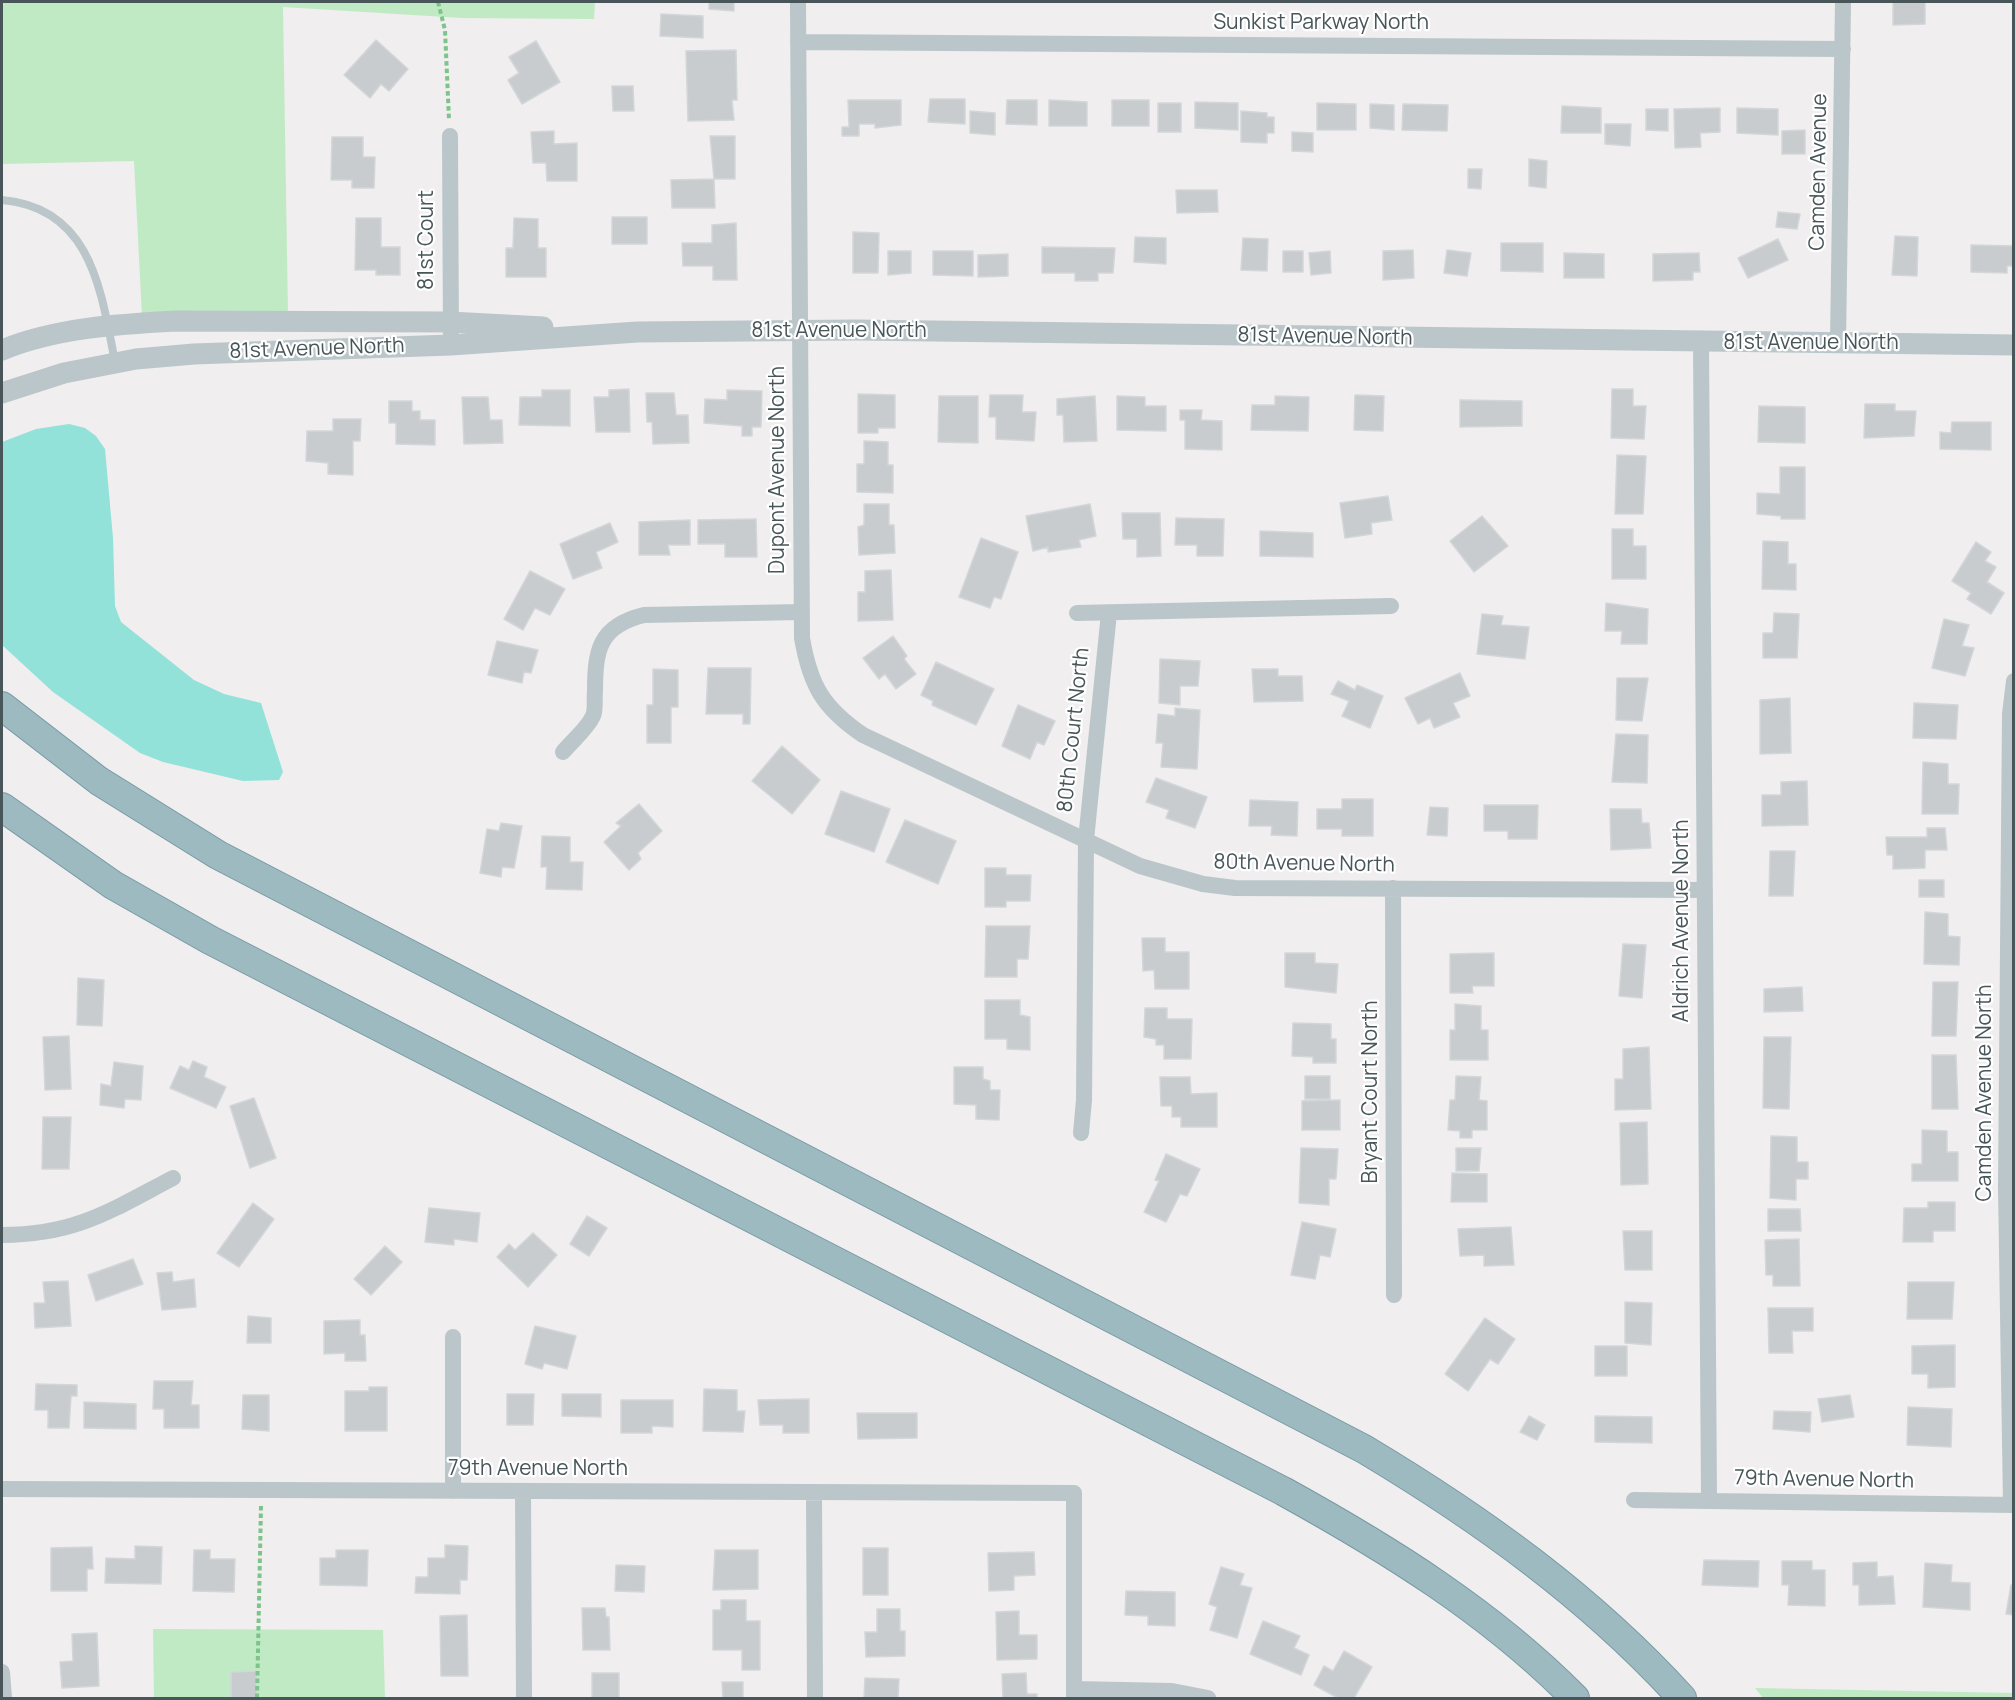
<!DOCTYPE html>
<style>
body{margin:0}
#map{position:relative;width:2015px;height:1700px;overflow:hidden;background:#f0eeee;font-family:Manrope,sans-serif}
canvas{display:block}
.frame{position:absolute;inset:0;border:3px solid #485659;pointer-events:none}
</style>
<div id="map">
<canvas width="2015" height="1700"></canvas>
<div class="frame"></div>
</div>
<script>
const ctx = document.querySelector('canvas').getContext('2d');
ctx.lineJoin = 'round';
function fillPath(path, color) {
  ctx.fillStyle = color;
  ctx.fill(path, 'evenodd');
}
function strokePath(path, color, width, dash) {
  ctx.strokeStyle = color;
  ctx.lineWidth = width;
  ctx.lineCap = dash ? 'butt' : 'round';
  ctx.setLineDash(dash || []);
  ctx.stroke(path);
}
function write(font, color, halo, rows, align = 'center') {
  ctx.font = font + ' Manrope,sans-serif';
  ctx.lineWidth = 4.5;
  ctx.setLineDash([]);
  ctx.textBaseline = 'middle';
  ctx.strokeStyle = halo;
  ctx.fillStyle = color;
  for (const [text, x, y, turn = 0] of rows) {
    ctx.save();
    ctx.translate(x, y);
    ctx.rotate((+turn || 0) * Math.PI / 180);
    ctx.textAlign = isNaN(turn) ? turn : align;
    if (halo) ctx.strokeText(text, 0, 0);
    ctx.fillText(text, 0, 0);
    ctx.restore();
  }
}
const green = new Path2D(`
 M2 2H595L594 19 462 18 283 7 288 315 142 316 134 161 2 164Z
 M153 1629 383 1630 385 1698H154Z
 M1755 1688 2013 1693 2014 1698H1763Z`);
const water = new Path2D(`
 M69 424 85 428 96 436 105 449 113 538 115 606 121 622 194 680 224 694 261 703 283 772 279 780 243 781 163 762 140 753 53 692 2 645V442L36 429Z`);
const building = new Path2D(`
 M709 2H734V11L709 9Z
 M1893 2H1925V24L1893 25Z
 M661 14 703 16V38L660 36Z
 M376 40 408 69 389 91 381 84 370 98 344 75Z
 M536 41 560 82 522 104 508 80 519 73 509 57Z
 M736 50 737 100H732L734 120 688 121 686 51Z
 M612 86H633L634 111H613Z
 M930 99H965V124L928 122Z
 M848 100H901V125L875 128V124H859V136H842V127H849Z
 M1007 100H1037V125L1006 124Z
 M1049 100 1087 102V126H1049Z
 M1112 100H1149V126H1112Z
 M1195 102 1238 103V130L1195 128Z
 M1158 103H1181V132H1158Z
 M1317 103 1356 104V130H1317Z
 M1370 104 1394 105V130L1370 128Z
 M1403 104 1448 105 1447 131 1402 130Z
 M1562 106 1601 108V133H1561Z
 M1720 108V132L1700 133 1701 147 1675 148 1674 109Z
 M1737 108 1778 109V135L1737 133Z
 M1646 109H1668V131L1646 130Z
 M970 111 995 113V135L970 133Z
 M1241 111 1267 113V117H1274V133H1267V143L1241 142Z
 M1605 124H1631L1630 146 1605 144Z
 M1805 130V154H1782V131Z
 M554 131V144L577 143V181H547L546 163H533L531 132Z
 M1292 132 1313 133V152L1292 151Z
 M710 136H735V179H714Z
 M332 137H363V157H375L374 188H352V180H331Z
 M1529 159 1547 161 1546 188 1529 186Z
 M1468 169H1482L1481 189 1468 188Z
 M714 179 715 208H672L671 180Z
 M1176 190H1217L1218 212 1177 213Z
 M1778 212 1800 214 1797 229 1776 227Z
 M612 217H647V244H612Z
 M356 218H381V247H400V275H376V270H355Z
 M514 218 538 219V248H546V277H506V248H513Z
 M736 223 737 280H713V266H683L682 243H712V225Z
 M853 232 879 233 878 273H853Z
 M1895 236 1918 237 1917 276 1892 275Z
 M1135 237 1166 238V264L1134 262Z
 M1243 238 1268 239 1267 271 1241 270Z
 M1778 239 1788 260 1748 278 1738 258Z
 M1501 243H1543V272L1501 271Z
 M1971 245 2014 246V266H2007V273L1971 272Z
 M1042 247 1115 248 1113 273H1098V281H1075V273H1042Z
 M1413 250 1414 278 1383 280V251Z
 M1447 250 1471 253 1467 276 1444 273Z
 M888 251H911V273L888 275Z
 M933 251H973V276L933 275Z
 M1283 251H1303V272H1283Z
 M1330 251 1331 273 1311 275 1309 253Z
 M1564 253 1604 254V278H1564Z
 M1699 253 1700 272H1693V280L1653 281V254Z
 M1008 254V276L978 277V255Z
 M629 389 630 432H596L594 397H609V390Z
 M1612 389H1633V406H1646L1644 439 1611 438Z
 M542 390H570V426L519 425 520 397H542Z
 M727 390 762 391 761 427H752V436H742V426L704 423 705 399 727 400Z
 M646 393H674L676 415H688L689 443 653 444 652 422H647Z
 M858 394 895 395V428H878V433H858Z
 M990 395H1023L1022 412H1036L1034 441 996 439V417H989Z
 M1355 395 1384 396 1383 431 1354 430Z
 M939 396H978V443L938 442Z
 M1095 396 1097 441 1064 442 1063 415H1057V399Z
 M1117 396 1145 397V406H1166V431L1117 430Z
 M1275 396 1309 397 1308 431 1251 430 1252 405H1275Z
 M462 397H488L490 420H502L503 443 464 444Z
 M1460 400 1522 401V426L1460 427Z
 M389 401H412V411H420V420H435V445L396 444V423H389Z
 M1865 404H1895V411H1916L1914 436 1864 438Z
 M1759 406 1805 407V443L1758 442Z
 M1180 410H1202L1201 420 1222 421V450L1185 449V420H1180Z
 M333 419H361L360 441H353V475L328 474V463L306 461 307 431H333Z
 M1952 422H1991V450L1940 449V432L1951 433Z
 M864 441 888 442V465H893V493L857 492V464H864Z
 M1617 455 1646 456 1643 514H1615Z
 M1780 467H1805V519H1781V516L1757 514V493L1780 494Z
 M1388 496 1392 520 1371 523 1372 534 1345 538 1340 503Z
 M864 504H889V525H894L895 553 859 555 858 527 864 525Z
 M1090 504 1096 536 1079 540 1081 547 1048 552V547L1033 551 1026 516Z
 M1122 513H1160L1161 556 1137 557V539H1123Z
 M1482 516 1508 546 1474 572 1450 541Z
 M1176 518 1224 519 1223 556H1197V545H1175Z
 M756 519 757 557H725V544H698V520Z
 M690 520V545H668L670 555H639V522Z
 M610 523 618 542 596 552 602 568 573 579 560 544Z
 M1612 529H1633V546H1646V579H1612Z
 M1260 531 1313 533V557L1260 556Z
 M981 538 1018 552 1001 599 994 597 990 608 959 597Z
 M1763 541 1788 542V564H1796V590L1762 589Z
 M1976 542 1991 552 1985 561 1996 567 1987 582 2004 593 1991 614 1967 599 1971 593 1952 581Z
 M891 570 893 620 858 621V592H865V571Z
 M530 571 565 589 550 615 535 608 523 630 504 619Z
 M1606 603 1648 609 1647 644H1621L1622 631H1605Z
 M1774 613 1799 614 1797 658H1763V633H1773Z
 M1482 614 1503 616 1501 625 1529 627 1525 659 1477 654Z
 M1944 619 1969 625 1962 646 1974 648 1965 676 1932 668Z
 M893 636 907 656 904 659 916 674 896 689 885 674 879 679 863 658Z
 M497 641 538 650 531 673 524 672 522 683 488 675Z
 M1160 659 1200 661 1198 686H1180V705L1159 703Z
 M936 662 994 689 976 725 932 705 933 701 921 695Z
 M708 668H751L750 724H743V714H706Z
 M653 669 678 670V707H671V743H647V705H653Z
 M1252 669H1278V676H1302L1303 701 1254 702Z
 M1460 673 1470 696 1453 703 1460 717 1434 728 1430 718 1418 724 1405 698Z
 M1617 678H1648L1642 721 1616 720Z
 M1338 681 1355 690 1357 685 1383 696 1370 728 1342 716 1349 701 1331 694Z
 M1790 698 1791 753 1760 754V700Z
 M1914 703 1958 705 1956 739 1913 738Z
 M1018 705 1055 721 1044 745 1037 742 1030 759 1002 746Z
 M1175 708 1200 710 1197 769 1161 767 1163 743H1156L1158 714 1175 716Z
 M1616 734 1648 735 1647 783 1612 782Z
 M782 746 820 780 792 814 752 781Z
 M1923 762 1948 764V784H1959L1958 814H1922Z
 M1156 778 1207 797 1195 828 1166 818 1169 810 1146 802Z
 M1807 781 1808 825 1762 826V795H1781V782Z
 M841 791 890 809 874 852 825 834Z
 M1342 799H1373V836H1342V829H1317V809H1342Z
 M1250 800 1298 802 1297 836 1271 835 1272 826H1249Z
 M639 804 662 831 638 853 641 859 629 870 604 842 621 826 616 823Z
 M1484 805H1538L1537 839H1508V831H1484Z
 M1430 807 1448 808 1447 836 1427 835Z
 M1610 809H1641L1642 823H1649L1651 848 1611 850Z
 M905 820 956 841 938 884 886 862Z
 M501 823 522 826 514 868 502 867 501 877 480 873 487 829 499 831Z
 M1927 828H1945L1947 850H1925V868L1893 869V855H1887L1886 837H1927Z
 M542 836 570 837V862H583L582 890 546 889 547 867H541Z
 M1770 851H1795L1793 896H1769Z
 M985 868H1006V875H1031L1030 901H1006V907H985Z
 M1919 880H1944V897H1919Z
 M1925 912 1948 914V936L1960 937 1959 965 1924 964Z
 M986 926H1030L1028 959H1017V977H985Z
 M1142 938H1165V952H1189V989H1155L1154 970 1143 971Z
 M1623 944 1646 945 1642 998 1619 996Z
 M1285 953H1315V963L1338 964 1336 993 1285 987Z
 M1494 953V986H1472L1473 993H1450V954Z
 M78 978 104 980 102 1026 77 1025Z
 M1933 982H1958L1956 1036H1932Z
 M1802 987 1803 1011 1764 1012V989Z
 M985 1000H1020V1015L1030 1017V1050L1007 1049V1039H985Z
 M1455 1004 1481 1006V1030H1488V1060H1450V1030H1455Z
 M1145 1008H1167V1019H1192L1191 1059H1164V1045H1156V1039L1144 1037Z
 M1293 1023 1331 1024V1039H1336V1063H1313V1057L1292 1056Z
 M69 1036 71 1089 45 1090 43 1037Z
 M1764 1037H1791L1789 1109 1763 1108Z
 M1649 1047 1651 1109 1615 1110V1079H1623V1049Z
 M1932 1055H1956L1958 1109H1932Z
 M193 1061 207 1067 204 1077 226 1087 216 1108 170 1088 180 1066 189 1070Z
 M114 1062 143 1066 141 1100 125 1099 124 1108 100 1105 101 1084 111 1086Z
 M954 1067H983V1079L990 1081V1090H1000L999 1120 976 1119V1105L954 1104Z
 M1305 1076H1330V1099H1305Z
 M1456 1076 1481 1077 1479 1100 1487 1101V1130H1472V1138H1460V1131L1448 1130 1450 1100H1455Z
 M1160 1077H1190L1191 1094 1217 1093V1127H1181V1117H1172V1106H1161Z
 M254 1098 276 1158 250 1168 230 1106Z
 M1340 1100V1130H1302V1101Z
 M43 1117H71L69 1169H42Z
 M1647 1122 1648 1184 1621 1185 1620 1123Z
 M1922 1130 1947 1131V1152H1958V1181H1912V1164H1922Z
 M1771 1136 1797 1137V1162H1808V1179H1796V1200L1770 1198Z
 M1301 1148 1338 1149 1336 1179H1329V1205L1299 1203Z
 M1456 1148H1481L1479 1171H1456Z
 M1166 1154 1200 1169 1187 1196 1180 1194 1166 1222 1144 1212 1159 1181 1155 1180Z
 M1452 1173 1487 1174V1202H1451Z
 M1928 1202H1955V1231H1933V1242H1903L1904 1208H1928Z
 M253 1203 274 1219 239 1267 217 1253Z
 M429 1208 480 1213 477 1242 454 1239V1245L425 1242Z
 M1768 1209H1800L1801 1231H1768Z
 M587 1216 607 1228 589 1256 570 1244Z
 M1302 1222 1336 1229 1330 1257 1320 1255 1315 1279 1291 1275Z
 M1511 1227 1514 1265 1484 1266V1255L1460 1256 1458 1229Z
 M1623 1231H1652V1270H1625Z
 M533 1233 557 1255 528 1287 497 1257 509 1244 515 1250Z
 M1799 1239 1800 1286H1773V1275H1766L1765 1240Z
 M385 1246 402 1262 371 1295 354 1279Z
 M133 1259 143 1284 96 1301 88 1275Z
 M172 1272 173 1282 194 1279 196 1307 162 1310 157 1273Z
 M68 1281 71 1326 35 1328 34 1303H45L43 1282Z
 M1908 1282H1954L1952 1319H1907Z
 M1625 1302 1652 1303 1651 1345 1625 1343Z
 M1768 1308H1813V1331H1792L1793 1353H1769Z
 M248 1316 271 1318V1343H247Z
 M1485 1318 1515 1339 1498 1364 1490 1359 1468 1391 1445 1374Z
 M360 1320V1335H365L366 1361H345V1353L324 1354V1321Z
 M535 1326 576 1336 567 1369 544 1363 542 1369 525 1364Z
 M1955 1345V1387L1928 1388V1374H1912V1346Z
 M1595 1346H1627V1376H1595Z
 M154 1381H193L191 1405H199V1428H164V1409H153Z
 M36 1384 77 1385V1396H71L69 1428H48V1410H35Z
 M369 1387H387V1431H345V1391H369Z
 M704 1389 737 1390V1411H745L743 1432 703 1431Z
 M507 1394H534L533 1425H507Z
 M562 1394H601V1417L562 1416Z
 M243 1395H269V1431L242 1429Z
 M1850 1395 1854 1417 1822 1422 1818 1399Z
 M809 1399V1433H783V1425H760L758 1400Z
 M621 1400H673V1427L652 1426V1433H621Z
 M84 1402 136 1404V1429L84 1428Z
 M1908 1407 1952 1409 1951 1447 1907 1445Z
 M1774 1411 1811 1412 1810 1432 1773 1429Z
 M857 1413H917V1438L858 1439Z
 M1529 1416 1545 1425 1537 1440 1520 1432Z
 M1595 1416 1652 1417V1443L1595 1442Z
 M445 1545 468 1546 467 1580H460V1594L415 1593 416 1577H428V1558H445Z
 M135 1546 162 1547 161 1584 105 1583 106 1558 135 1559Z
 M92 1547 93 1569H87V1591H51V1548Z
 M863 1548H888V1595H863Z
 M194 1550H210V1559H235L234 1592 193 1591Z
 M336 1550H368L367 1586 320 1585V1558H336Z
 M715 1550H758V1589L713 1590Z
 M1034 1552 1035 1575 1014 1576V1590L989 1591 988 1553Z
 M1704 1560 1759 1561 1758 1587 1702 1585Z
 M1782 1561H1812V1570H1825V1606L1788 1605 1789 1585H1782Z
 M1877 1562V1577L1893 1576 1895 1604 1859 1605V1585H1853V1563Z
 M1925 1563 1952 1565 1951 1582 1970 1583V1610L1923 1607Z
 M616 1565 645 1566 644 1592 615 1591Z
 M1221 1567 1244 1574 1240 1585 1252 1588 1237 1638 1210 1630 1217 1607 1209 1604Z
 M2011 1585 2014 1586V1615L2006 1614Z
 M1126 1591 1175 1592V1626L1148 1625V1616L1125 1615Z
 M721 1600H746V1621H760V1670H742V1650H713V1610H721Z
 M582 1608H605L606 1617H609L610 1650H583Z
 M877 1609H900V1631H905V1656L866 1657 865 1632H877Z
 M1019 1611V1635H1037V1659L997 1660 996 1612Z
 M467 1615 468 1676H441L440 1616Z
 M1263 1621 1300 1636 1294 1648 1309 1655 1301 1675 1250 1654Z
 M97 1633 99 1686 62 1688 60 1662 73 1661 72 1634Z
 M1344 1651 1372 1667 1354 1698H1338L1314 1685 1324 1666 1333 1671Z
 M256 1671 257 1698H231V1672Z
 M592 1673H619V1698H592Z
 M1026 1673 1027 1694H1037V1698H1003L1002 1674Z
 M865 1678 899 1679 898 1698H864Z
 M722 1682H743V1698H723Z`);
const path = new Path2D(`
 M438 2 445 30 449 120
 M257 1698 261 1506`);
const service = new Path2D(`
 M2 200C92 208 101 291 115 362`);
const minor = new Path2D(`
 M798 2 802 638C810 685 823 708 863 735L1140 866 1203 884 1235 888 1705 890
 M798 42 1843 49
 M450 136 451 345
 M1701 342 1709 1499
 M1838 342 1843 2
 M1077 613 1391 606
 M563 752C572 741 587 729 593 716 596 710 594 699 595 692 595 650 599 626 644 615L802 612
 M1393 888 1394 1295
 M1081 1133 1084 1100 1086 840 1109 613
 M2 1235C75 1235 110 1211 173 1178
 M453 1337V1491
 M2 1489 1074 1493V1698
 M523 1491 524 1698
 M814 1492 815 1698
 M1634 1500 2014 1505
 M2011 1505 2006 1186 2010 714 2014 681
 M2 1672 4 1698
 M1074 1689 1172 1691 1208 1698`);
const tertiary = new Path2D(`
 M2 350C55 328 119 324 176 321L450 322 543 327
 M2 393 64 373 136 359 194 354 451 345 637 332 856 330 2014 345`);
const trunk = new Path2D(`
 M2 706 99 781 218 855 1364 1449C1481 1519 1590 1597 1682 1698
 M2 807 113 885 210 940 1283 1491C1388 1549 1490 1612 1575 1698`);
const streetNames = [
 ["Sunkist Parkway North",1321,23],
 ["Camden Avenue",1819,172,-89],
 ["81st Court",427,240,-90],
 ["81st Avenue North",839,331],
 ["81st Avenue North",1325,337,1],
 ["81st Avenue North",1811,343],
 ["81st Avenue North",317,349,-2],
 ["Dupont Avenue North",778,470,-90],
 ["80th Court North",1074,730,-84],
 ["80th Avenue North",1304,864,1],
 ["Aldrich Avenue North",1682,921,-90],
 ["Bryant Court North",1371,1092,-90],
 ["Camden Avenue North",1985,1093,-90],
 ["79th Avenue North",538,1469],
 ["79th Avenue North",1824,1480,1]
];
fillPath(green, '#c0eac4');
fillPath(water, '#92e2da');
fillPath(building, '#c8cccf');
strokePath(building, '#d2d6d9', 1.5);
strokePath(trunk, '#7699a3', 30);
strokePath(path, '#7cc48a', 4, [4.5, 3]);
strokePath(service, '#bac6c9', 8);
strokePath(minor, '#bac6c9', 16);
strokePath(tertiary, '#bac6c9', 21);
strokePath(trunk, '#9dbac1', 28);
write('21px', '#485659', '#fff', streetNames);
</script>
